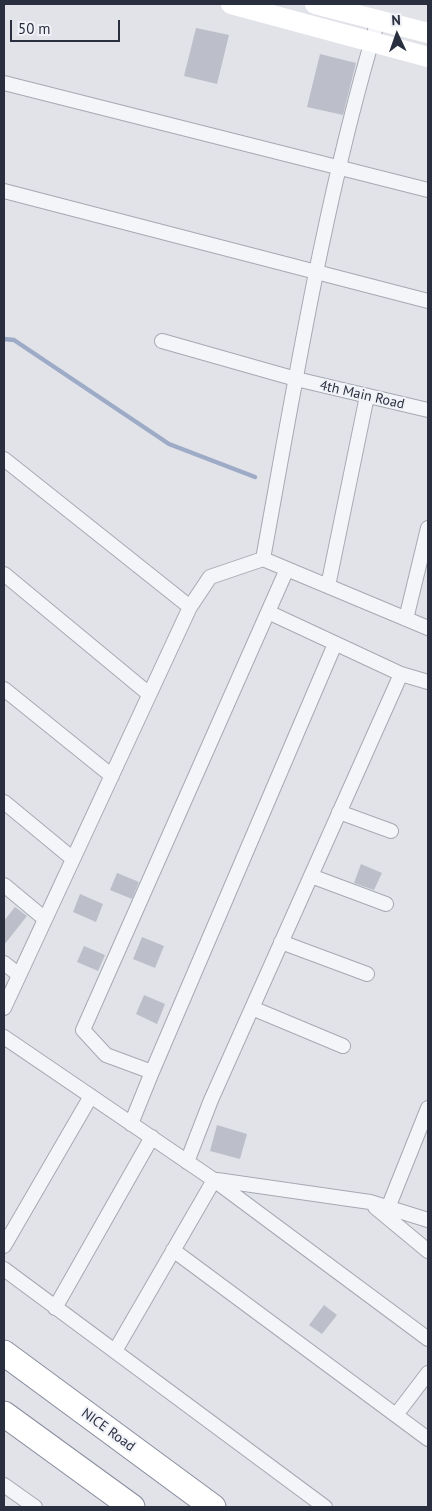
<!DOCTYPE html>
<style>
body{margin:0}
#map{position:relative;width:432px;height:1511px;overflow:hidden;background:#e1e3e9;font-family:"PT Sans",sans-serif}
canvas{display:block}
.frame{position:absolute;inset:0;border:5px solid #2a2f40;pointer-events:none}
.north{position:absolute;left:372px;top:10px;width:50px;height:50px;-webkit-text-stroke:4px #f1f2f7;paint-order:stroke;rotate:357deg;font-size:14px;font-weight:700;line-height:20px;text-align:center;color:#2a2f40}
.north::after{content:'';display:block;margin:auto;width:18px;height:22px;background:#2a2f40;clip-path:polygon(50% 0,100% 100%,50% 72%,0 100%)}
.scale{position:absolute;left:10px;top:20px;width:110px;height:22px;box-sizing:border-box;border:2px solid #2a2f40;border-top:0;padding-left:6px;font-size:15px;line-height:18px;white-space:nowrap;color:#2a2f40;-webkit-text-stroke:4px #f1f2f7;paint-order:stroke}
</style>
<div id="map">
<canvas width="432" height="1511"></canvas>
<div class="frame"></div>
<div class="north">N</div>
<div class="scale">50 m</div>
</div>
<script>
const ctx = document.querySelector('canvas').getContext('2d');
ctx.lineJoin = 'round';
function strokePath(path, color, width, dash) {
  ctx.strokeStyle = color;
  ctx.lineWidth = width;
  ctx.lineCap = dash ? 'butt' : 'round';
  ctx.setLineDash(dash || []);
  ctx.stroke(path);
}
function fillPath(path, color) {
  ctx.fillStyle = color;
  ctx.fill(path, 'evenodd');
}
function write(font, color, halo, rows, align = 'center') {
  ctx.font = font + ' "PT Sans",sans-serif';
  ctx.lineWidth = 4;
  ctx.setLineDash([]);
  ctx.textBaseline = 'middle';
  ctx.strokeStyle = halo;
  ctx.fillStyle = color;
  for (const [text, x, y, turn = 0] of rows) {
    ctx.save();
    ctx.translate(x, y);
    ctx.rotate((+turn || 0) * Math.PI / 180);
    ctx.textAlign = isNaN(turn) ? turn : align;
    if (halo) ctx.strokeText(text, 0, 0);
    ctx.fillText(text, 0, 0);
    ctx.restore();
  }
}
const stream = new Path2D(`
 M4 339 14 340 169 444 255 477`);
const building = new Path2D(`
 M196 28 229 35 217 84 184 76Z
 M320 54 356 63 343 115 307 107Z
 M361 864 382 873 374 890 354 883Z
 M117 873 139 882 132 899 110 890Z
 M80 894 103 904 96 922 73 912Z
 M15 907 27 916 4 945V921Z
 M142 937 164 946 155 968 133 959Z
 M84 946 105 955 98 971 77 962Z
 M144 995 165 1004 157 1024 136 1014Z
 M217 1125 247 1134 240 1159 210 1151Z
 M324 1305 337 1315 322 1334 309 1325Z`);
const street = new Path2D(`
 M4 83 428 190
 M4 191 428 301
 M162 341 296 379 428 410
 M4 459 190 607 4 1008
 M263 559 428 628
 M4 574 149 694
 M328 586 367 396
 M190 607 210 577 263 559C296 378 325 196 378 20
 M406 619 428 528
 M401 674 428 682
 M4 689 112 776
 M4 802 73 859
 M339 812 391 831
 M311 876 386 904
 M4 885 45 919
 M281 942 367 974
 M4 963 19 975
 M252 1008 343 1046
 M4 1037 214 1180 428 1339
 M152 1072 335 644
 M131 1124 152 1072 106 1055 83 1030 287 569
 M187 1162 211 1100 401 674 268 612
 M217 1180 370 1202 428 1220
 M375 1207 428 1251
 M388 1208 428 1108
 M4 1246 91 1096
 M173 1250 428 1439
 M4 1269 325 1507
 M55 1308 152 1137
 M115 1351 214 1180
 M396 1415 428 1373
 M4 1485 35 1507`);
const secondary = new Path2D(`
 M231 4 428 57
 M315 4 428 33`);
const highway = new Path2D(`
 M4 1353 213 1507
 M4 1414 132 1507`);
const streetNames = [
 ["4th Main Road",362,395,13],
 ["NICE Road",108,1430,36]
];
strokePath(stream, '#9eabc7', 4.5);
fillPath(building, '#bcbec9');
strokePath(street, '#a6a9b3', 16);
strokePath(highway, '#898e9f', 27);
strokePath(street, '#f4f5f8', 14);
strokePath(secondary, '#fff', 20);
strokePath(highway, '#fff', 25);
write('14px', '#2a2f40', '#f1f2f7', streetNames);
</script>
